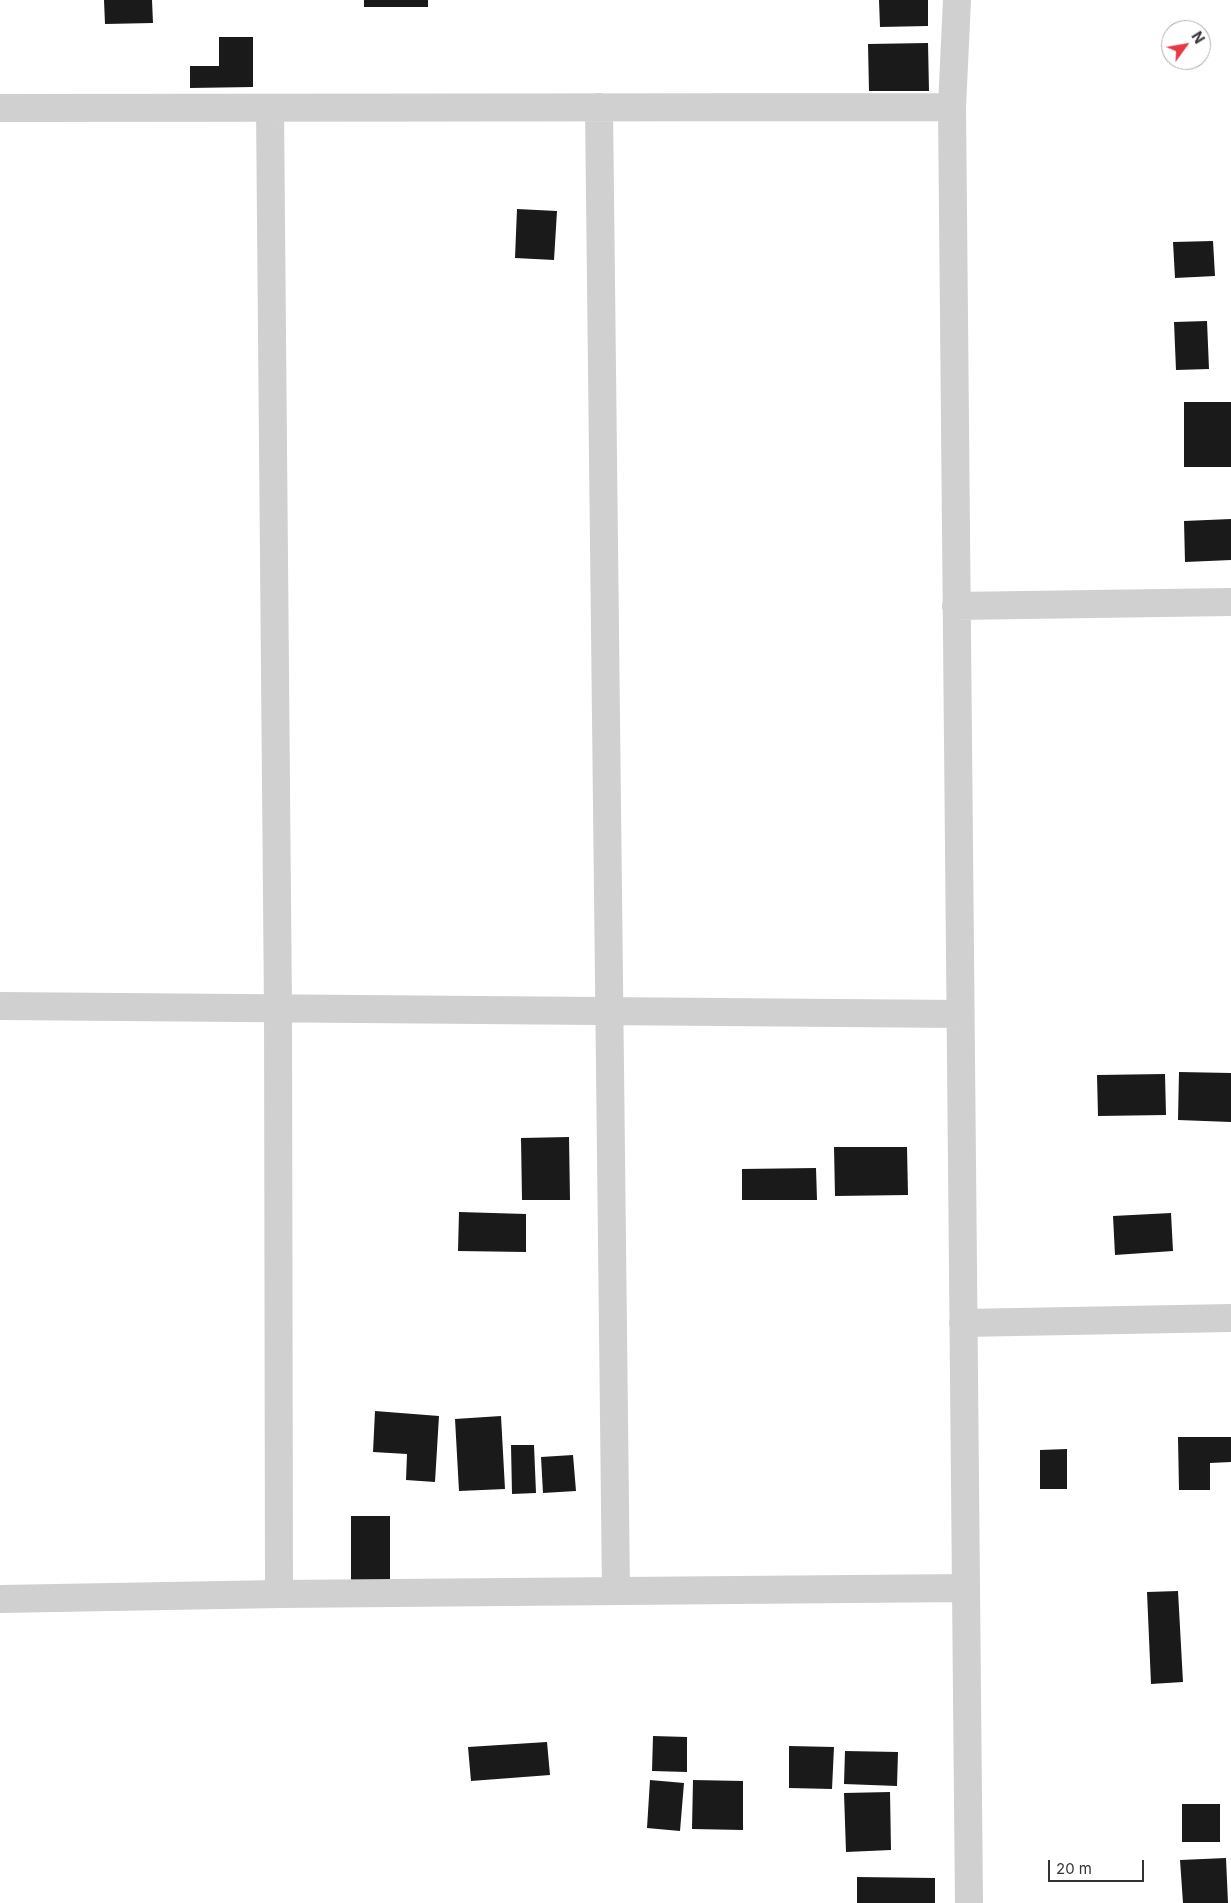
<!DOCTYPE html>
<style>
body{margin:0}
#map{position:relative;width:1231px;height:1903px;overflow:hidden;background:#fff;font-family:Inter,sans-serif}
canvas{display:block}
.north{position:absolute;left:1161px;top:20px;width:50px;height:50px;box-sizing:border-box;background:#fff;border:1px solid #adadad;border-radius:50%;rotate:58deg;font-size:14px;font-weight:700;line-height:20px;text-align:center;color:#333}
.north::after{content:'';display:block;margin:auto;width:18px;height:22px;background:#e63946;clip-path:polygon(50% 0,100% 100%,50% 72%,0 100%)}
.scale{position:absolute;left:1048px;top:1860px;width:96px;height:22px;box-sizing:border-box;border:2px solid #333;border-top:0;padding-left:6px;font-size:15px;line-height:18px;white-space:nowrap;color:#333;-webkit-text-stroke:4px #fff;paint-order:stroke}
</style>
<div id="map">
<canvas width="1231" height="1903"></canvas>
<div class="north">N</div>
<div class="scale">20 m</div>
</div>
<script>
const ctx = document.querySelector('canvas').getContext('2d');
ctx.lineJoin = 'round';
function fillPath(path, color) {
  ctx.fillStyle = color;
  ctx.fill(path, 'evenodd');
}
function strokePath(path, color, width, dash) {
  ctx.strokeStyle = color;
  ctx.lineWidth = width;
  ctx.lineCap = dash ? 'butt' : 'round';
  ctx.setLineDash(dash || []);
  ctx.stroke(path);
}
const building = new Path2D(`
 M104 0H152L153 23 105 24Z
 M364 0H428V7H364Z
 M879 0H928V26L880 27Z
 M219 37H253V87L190 88V66H219Z
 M928 43 929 91H869L868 44Z
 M517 209 557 211 554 260 515 258Z
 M1213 241 1215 276 1175 278 1173 242Z
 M1207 321 1209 369 1176 370 1174 322Z
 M1184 402H1231V467H1184Z
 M1231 519V560L1185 562 1184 521Z
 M1179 1072 1231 1073V1122L1178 1120Z
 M1165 1074 1166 1115 1098 1116 1097 1075Z
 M569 1137 570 1200H522L521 1138Z
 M834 1147H907L908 1195 835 1196Z
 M816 1168 817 1200H742V1169Z
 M459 1212 526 1214V1252L458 1251Z
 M1171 1213 1173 1251 1115 1255 1113 1216Z
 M375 1411 439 1416 435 1482 406 1480 407 1454 373 1452Z
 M501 1416 505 1489 459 1491 455 1419Z
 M1178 1437H1231V1462L1210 1463V1490H1179Z
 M511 1445H534L536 1493 512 1494Z
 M1067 1449V1489H1040V1450Z
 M573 1455 576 1491 543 1493 541 1457Z
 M351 1516H390V1588L351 1587Z
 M1178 1591 1183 1682 1151 1684 1147 1592Z
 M653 1736 687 1737V1772L652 1771Z
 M547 1742 550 1775 471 1781 468 1747Z
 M789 1746 834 1747 832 1789 789 1788Z
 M845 1751 898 1752 897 1786 844 1784Z
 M650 1780 684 1783 680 1831 647 1828Z
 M693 1780 743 1781V1830L692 1829Z
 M890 1792 891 1850 846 1852 844 1793Z
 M1182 1804H1220V1842H1182Z
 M1226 1858 1228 1903H1183L1180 1860Z
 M857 1877 935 1878V1903H857Z`);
const minor = new Path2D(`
 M957 0 952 107 969 1903
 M599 107 616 1591
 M0 108 952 107
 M270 108 278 1009 279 1594
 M956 606 1231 602
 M0 1006 960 1014
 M963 1323 1231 1318
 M0 1599 279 1594 966 1588`);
fillPath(building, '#1a1a1a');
strokePath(minor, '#d0d0d0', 28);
</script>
